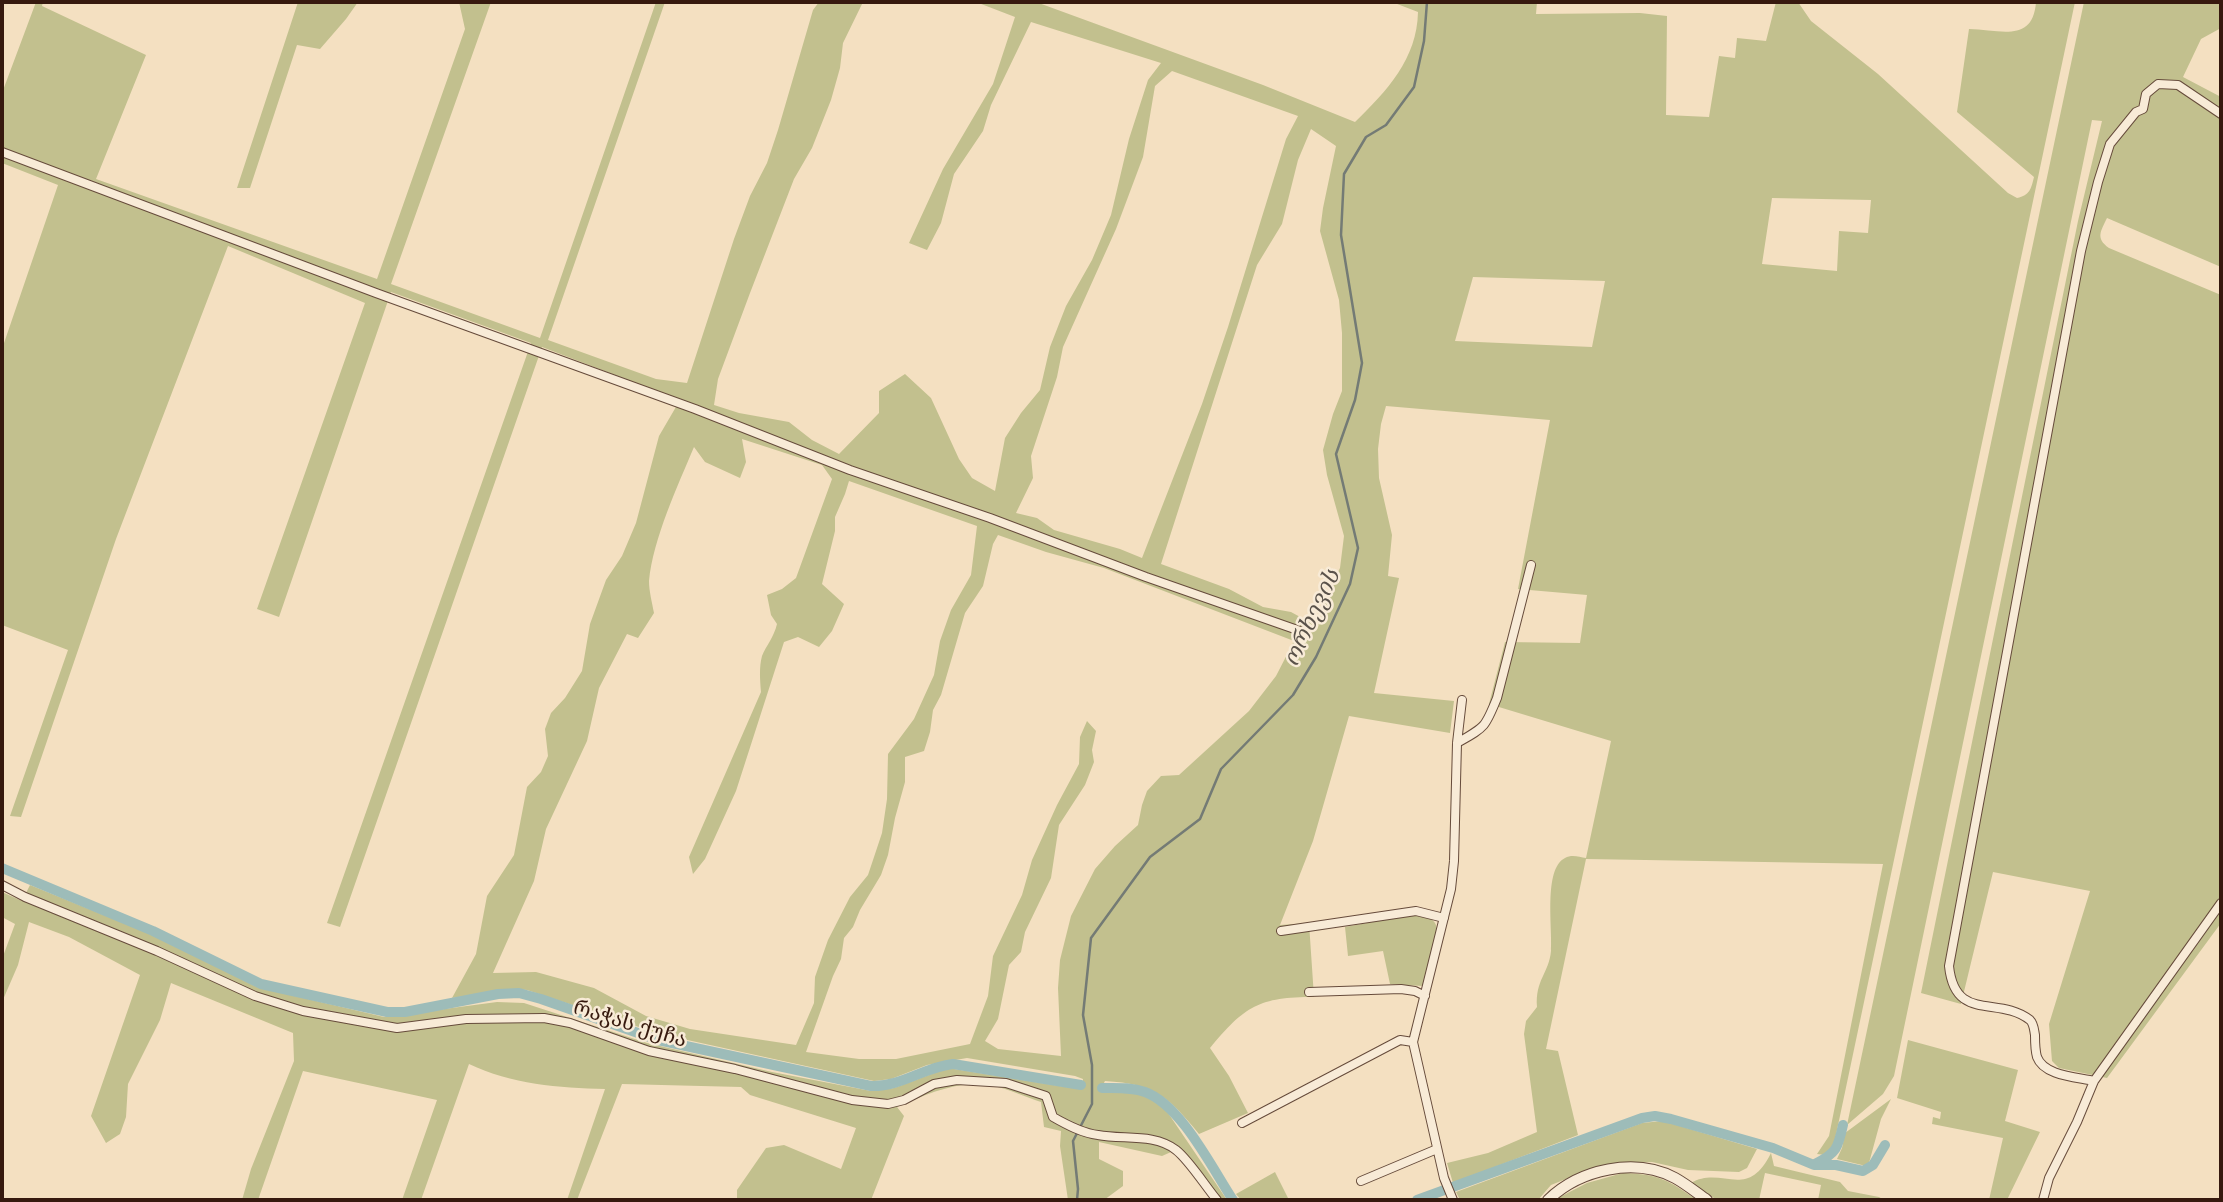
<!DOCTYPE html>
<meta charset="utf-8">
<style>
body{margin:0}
#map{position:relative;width:2223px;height:1202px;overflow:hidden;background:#f4e0c1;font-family:"Libre Caslon Text",serif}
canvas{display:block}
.frame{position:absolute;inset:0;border:4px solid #36190e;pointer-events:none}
</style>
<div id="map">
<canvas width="2223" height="1202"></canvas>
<div class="frame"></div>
</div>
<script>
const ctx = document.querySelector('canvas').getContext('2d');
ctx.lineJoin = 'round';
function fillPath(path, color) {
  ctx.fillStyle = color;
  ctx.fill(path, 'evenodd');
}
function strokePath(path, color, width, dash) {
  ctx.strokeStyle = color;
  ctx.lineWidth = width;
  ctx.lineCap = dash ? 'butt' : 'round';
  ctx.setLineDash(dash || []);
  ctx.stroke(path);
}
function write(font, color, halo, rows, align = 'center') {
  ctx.font = font + ' "Libre Caslon Text","Noto Serif Georgian",serif';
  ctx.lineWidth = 5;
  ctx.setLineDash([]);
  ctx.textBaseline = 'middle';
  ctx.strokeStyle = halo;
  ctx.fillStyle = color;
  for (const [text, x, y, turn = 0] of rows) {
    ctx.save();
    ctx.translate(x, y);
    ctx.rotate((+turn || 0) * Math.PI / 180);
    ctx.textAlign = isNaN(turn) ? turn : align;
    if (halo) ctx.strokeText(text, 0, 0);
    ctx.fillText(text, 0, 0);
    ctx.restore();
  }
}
const green = new Path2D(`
 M36 2H43L42 6 146 55 96 179 377 279 465 29 459 2H491L391 284 540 338 656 2H665L548 340 656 379 687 383 734 239 750 196 767 163 778 130 813 10 819 2H863L843 43 840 68 831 100 812 148 794 179 750 293 718 379 714 405 739 413 789 422 812 440 839 454 879 413V391L905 374 931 398 959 459 972 478 995 491 1005 438 1021 413 1040 390 1050 347 1066 306 1092 260 1111 215 1129 139 1148 80 1161 63 1031 22 991 105 983 131 954 174 941 223 927 250 909 243 943 169 993 84 1015 17 976 2H1036L1263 85 1355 122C1387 91 1417 59 1418 12L1392 2H1537L1536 14 1640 13 1667 16 1666 115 1709 117 1719 56 1735 58 1737 38 1766 41 1776 2H1798L1811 21 1878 74 2008 193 2017 198C2030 195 2031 189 2034 177L1957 112 1969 29C2001 30 2033 43 2036 2H2075L1833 1149 1825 1155 1817 1154 1829 1136 1883 864 1586 859 1546 1049 1558 1051 1578 1135 1453 1183 1447 1163 1488 1153 1537 1132 1524 1034 1526 1021 1537 1007C1535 980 1549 973 1551 951 1553 929 1543 869 1565 858 1572 854 1579 857 1586 858L1611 741 1489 704 1505 642 1580 643 1587 595 1518 589 1550 420 1386 406 1381 424 1378 449 1379 478 1392 535 1388 576 1399 578 1374 693 1454 701 1450 733 1349 716 1313 841 1280 925 1309 923 1314 997C1259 997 1245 1006 1210 1048L1229 1076 1248 1113 1199 1134C1169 1097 1155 1084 1105 1081L1100 1090C1128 1094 1139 1089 1164 1107L1227 1200H1221L1180 1148 1162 1156 1099 1142V1159L1123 1171V1186L1104 1200H1068L1060 1146 1061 1131 1044 1127 1041 1102C1025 1097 1009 1089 993 1086 958 1079 928 1094 897 1107L904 1116 871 1200H737V1190L766 1148 784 1145 841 1169 856 1128 750 1095 741 1087 622 1084 577 1200H567L605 1089C559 1088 511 1084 469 1064L421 1200H402L437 1100 303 1071 258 1200H242L251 1169 294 1061 293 1033 171 983 160 1020 128 1084 126 1117 120 1134 106 1143 91 1116 140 975 69 937 29 922 18 965 2 1002V959L15 924 2 917V892L22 901 30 885 160 938 257 987 384 1017 497 1002 524 1003 647 1043 772 1072 871 1091 894 1088 948 1068 1072 1088 1082 1087 1083 1079 1075 1076 967 1058 927 1065 891 1079 874 1081 660 1034 527 990 514 989 452 998 476 954 487 896 514 855 527 787 541 772 548 756 545 729 551 713 565 698 582 671 590 624 606 580 622 556 636 523 659 436 680 400 542 347 340 927 327 923 531 343 391 292 279 617 257 609 365 303 228 246 116 539 21 817 10 816 68 650 2 625V349L58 185 2 163V93ZM1172 71 1298 116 1286 139 1228 327 1202 404 1142 558 1120 549 1054 530 1037 518 1016 513 1033 478 1031 456 1057 377 1063 347 1116 229 1143 157 1155 86ZM1311 129 1336 146 1323 208 1320 231 1339 300 1342 333V391L1333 414 1323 450 1327 475 1344 536 1340 568 1313 624 1291 612 1263 607 1229 589 1161 564 1257 265 1282 224 1298 160ZM1772 198 1871 200 1868 233 1839 231 1837 271 1762 264ZM1473 277 1605 281 1592 347 1455 341ZM742 439 822 465 832 479 796 578 782 589 767 595 771 615 777 624C774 637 766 646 762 656 759 667 760 680 761 692L689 857 693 874 705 859 736 791 784 642 798 637 819 647 832 631 844 604 822 584 835 531V517L845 494 849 481 977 526 971 575 951 610 940 641 934 675 914 719 888 754 887 799 882 833 868 875 850 897 828 940 815 977 814 1003 796 1045 690 1029 646 1016 594 988 536 972 493 973 534 881 546 829 587 741 599 688 627 634 638 638 654 613C652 602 649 591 649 581 653 539 678 485 694 447L705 462 740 478 746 462ZM998 535 1046 552 1104 568 1294 641 1276 676 1249 711 1179 775 1161 776 1147 791 1142 805 1138 825 1115 846 1095 869 1071 916 1060 960 1058 988 1061 1056 998 1049 985 1041 998 1019 1009 965 1021 952 1025 932 1051 878 1059 825 1085 785 1094 762 1092 750 1096 731 1087 721 1080 737 1079 764 1057 805 1032 860 1022 895 993 956 988 996 970 1044 896 1059H859L806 1052 833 976 841 959 844 938 853 927 860 910 881 875 888 855 895 818 905 782V757L924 751 930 732 933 710 941 695 965 613 983 586 993 544Z
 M298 2H358L346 19 320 49 297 45 250 188H237Z
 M2084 2H2221V28L2201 39 2183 77 2221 97V267L2107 218C2101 231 2095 238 2109 248L2221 295V923L2107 1078 2059 1068 2052 1061 2051 1049 2049 1024 2090 891 1993 872 1961 1004 1921 993 2078 221 2102 121 2092 120 1894 1076 1883 1094 1847 1125Z
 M1417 914C1423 916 1433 917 1436 925 1440 937 1426 973 1423 986L1390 984 1383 951 1348 956 1345 927Z
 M1908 1040 2018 1070 2005 1121 2040 1132 2007 1200H1989L2003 1138 1932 1124 1933 1117 1940 1119 1941 1112 1897 1098Z
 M1891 1099 1881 1119 1869 1163 1866 1166 1837 1159 1842 1148 1845 1133Z
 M1663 1121 1757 1149 1747 1168 1739 1172 1688 1170 1652 1162 1622 1163 1591 1169 1551 1185 1538 1200H1460L1456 1192 1642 1123Z
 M1771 1153 1774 1166 1840 1182 1848 1191 1879 1197 1884 1200H1818L1821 1185 1765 1173 1759 1200H1717L1691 1183C1722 1165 1747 1202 1771 1153Z
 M1275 1172 1289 1200H1241L1236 1194Z
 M1623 1173C1659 1174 1668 1180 1697 1200H1554L1587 1183Z`);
const stream = new Path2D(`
 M1077 1200 1078 1189 1073 1141 1092 1104V1065L1083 1015 1091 938 1150 857 1200 819 1221 769 1293 695 1316 657 1350 584 1358 548 1336 454 1355 400 1362 363 1341 235 1344 174 1366 137 1386 125 1414 87 1424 41 1427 2`);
const canal = new Path2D(`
 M2 868 153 931 261 984 387 1012H405L498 994 519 993 541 999 658 1040 871 1086C901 1087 924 1067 953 1064L1081 1085
 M1102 1088C1116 1088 1131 1087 1145 1092 1181 1105 1212 1168 1233 1200
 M1815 1164C1837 1153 1838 1148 1843 1125
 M1417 1200 1642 1118 1655 1116 1671 1119 1773 1148 1814 1165H1836L1863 1171 1873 1165 1885 1145`);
const minor = new Path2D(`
 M2 152 376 293 695 409 850 470 990 518 1146 577 1306 633
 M1457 743C1485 727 1485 728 1497 698L1531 565
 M2 885 25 897 157 951 255 996 303 1011 397 1028 466 1019 544 1018 570 1023 649 1051 735 1069 852 1100 888 1104 904 1100 934 1084 957 1080 1006 1083 1046 1096 1053 1117C1067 1125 1082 1133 1098 1135 1123 1140 1154 1133 1176 1150 1189 1160 1206 1187 1217 1200
 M1281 931 1416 911 1444 918
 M1309 992 1401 989 1415 991 1425 996
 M2094 1081C2077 1077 2044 1076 2037 1057 2035 1050 2035 1042 2035 1035 2034 1030 2034 1024 2030 1020 1998 995 1955 1023 1949 966L2081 251 2098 182 2110 144 2136 112 2143 109 2146 94 2158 84 2178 85 2221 114
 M1242 1123 1400 1040 1413 1042
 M1361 1181 1437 1149
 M1453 1200 1444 1178 1413 1042 1451 889 1454 861 1457 743 1462 700
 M2043 1200 2049 1178 2077 1122 2094 1081 2221 903`);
const tertiary = new Path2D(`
 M1548 1200C1580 1169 1635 1157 1675 1178 1686 1184 1697 1193 1707 1200`);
const streetNames = [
 ["რაჭას ქუჩა",630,1024,17]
];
const waterNames = [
 ["ორხევის",1312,618,-65]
];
fillPath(green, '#c2c08e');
strokePath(stream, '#747b75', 2.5);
strokePath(canal, '#9dbcb9', 10);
strokePath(minor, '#664b3b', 10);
strokePath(tertiary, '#664b3b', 12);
strokePath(minor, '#f8ebd7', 8);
strokePath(tertiary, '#f8ebd7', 10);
write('21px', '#36190e', '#f8ebd7', streetNames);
write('italic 23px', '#5a524a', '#f8ebd7', waterNames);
</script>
